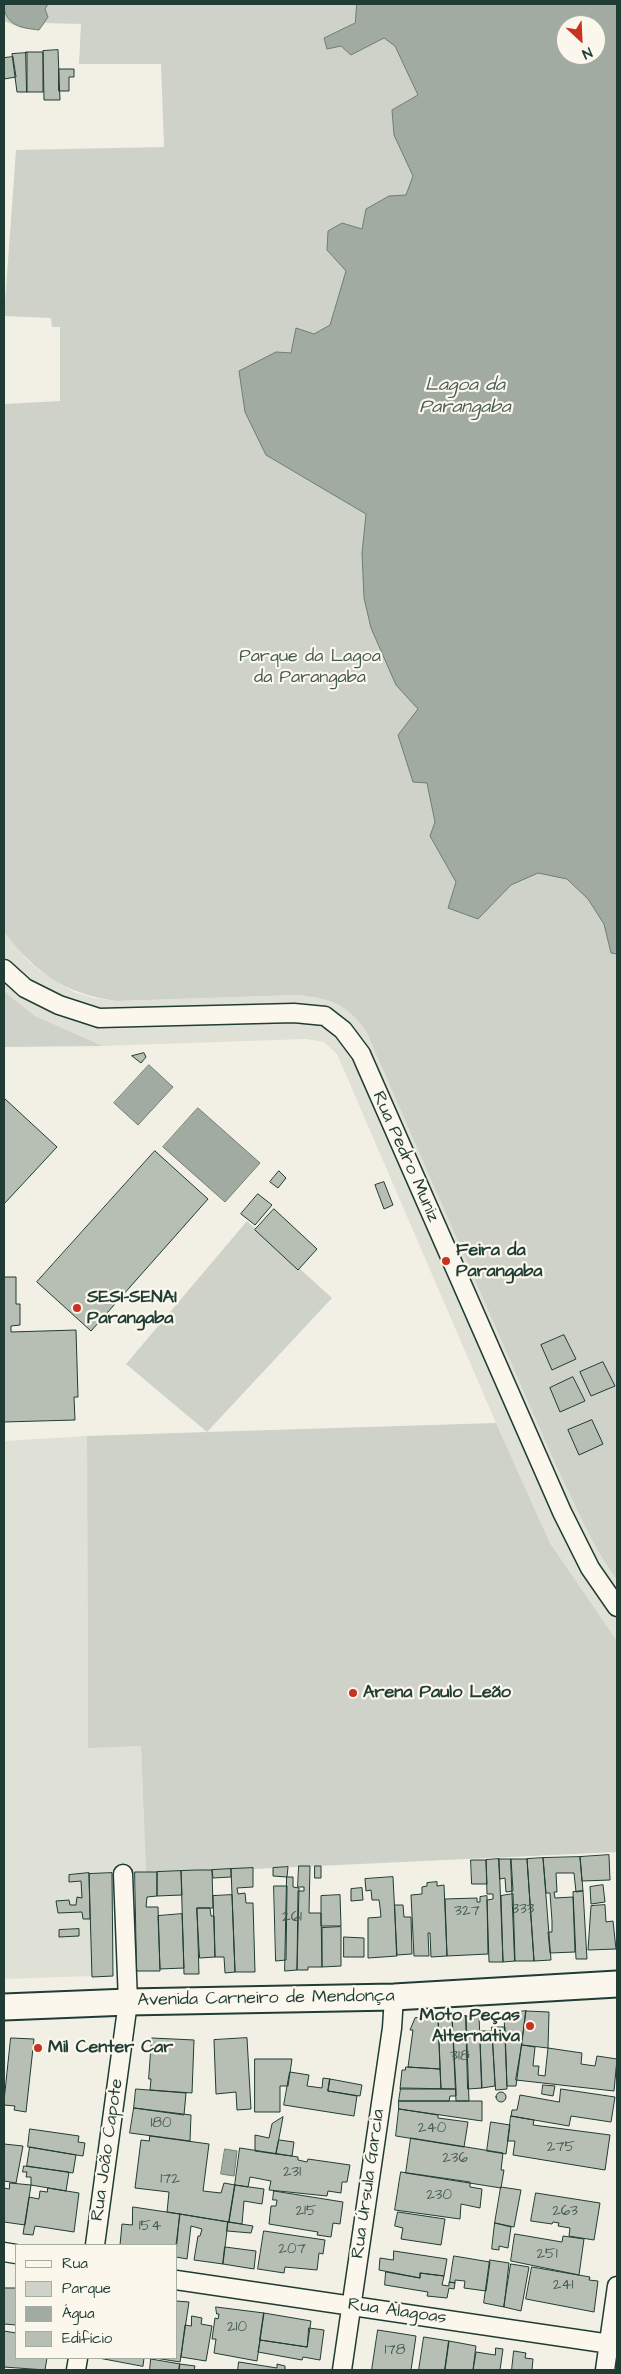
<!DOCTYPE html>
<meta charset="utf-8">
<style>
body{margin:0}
#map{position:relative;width:621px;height:2374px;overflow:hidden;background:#f2f0e5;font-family:"Architects Daughter",sans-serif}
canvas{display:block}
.frame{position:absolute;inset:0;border:5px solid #1f3d34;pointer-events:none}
.legend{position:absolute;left:15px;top:2244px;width:162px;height:115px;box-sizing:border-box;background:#fbf7ec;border:1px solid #a3ada2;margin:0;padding:6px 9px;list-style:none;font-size:15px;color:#1f3d34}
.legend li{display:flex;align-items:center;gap:10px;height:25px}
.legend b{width:25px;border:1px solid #a3ada2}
.north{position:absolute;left:556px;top:15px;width:50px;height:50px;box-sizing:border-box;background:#fbf7ec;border:1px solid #a3ada2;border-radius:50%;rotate:155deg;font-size:14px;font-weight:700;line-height:20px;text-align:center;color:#1f3d34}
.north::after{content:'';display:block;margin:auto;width:18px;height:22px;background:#c8321e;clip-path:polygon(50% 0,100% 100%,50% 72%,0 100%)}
</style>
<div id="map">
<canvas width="621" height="2374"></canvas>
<div class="frame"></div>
<ul class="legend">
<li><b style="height:6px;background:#fbf7ec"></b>Rua</li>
<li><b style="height:14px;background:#cfd2c8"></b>Parque</li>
<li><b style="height:14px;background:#a2aba1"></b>Água</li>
<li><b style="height:14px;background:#b7beb3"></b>Edifício</li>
</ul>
<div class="north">N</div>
</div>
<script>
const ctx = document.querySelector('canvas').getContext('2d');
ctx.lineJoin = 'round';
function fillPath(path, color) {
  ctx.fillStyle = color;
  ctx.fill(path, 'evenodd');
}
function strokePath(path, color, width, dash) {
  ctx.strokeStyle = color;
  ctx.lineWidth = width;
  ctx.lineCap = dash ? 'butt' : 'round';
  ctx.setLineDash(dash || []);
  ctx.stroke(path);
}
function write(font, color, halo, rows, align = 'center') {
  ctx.font = font + ' "Architects Daughter",sans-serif';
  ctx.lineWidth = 4.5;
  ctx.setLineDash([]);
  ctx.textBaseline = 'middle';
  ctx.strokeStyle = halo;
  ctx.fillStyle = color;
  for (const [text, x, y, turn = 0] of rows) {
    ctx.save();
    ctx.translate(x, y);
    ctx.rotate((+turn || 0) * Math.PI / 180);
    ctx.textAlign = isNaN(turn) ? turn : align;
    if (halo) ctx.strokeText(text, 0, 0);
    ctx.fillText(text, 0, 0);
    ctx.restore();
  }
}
const built = new Path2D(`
 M4 932 28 961 40 971 74 992 94 998 116 1001 296 995 324 997 344 1007 357 1019 366 1031 557 1468 585 1525 607 1565 617 1580V1641L550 1543 496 1423 337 1054 324 1042 306 1039 103 1046 35 1016 4 991Z
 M87 1436 88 1747 141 1746 146 1874 93 1876 95 1976 4 1979V1441Z`);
const green = new Path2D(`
 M4 4H617V1580C592 1546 576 1506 557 1468L366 1031C346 1003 330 998 296 995L116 1001C63 993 36 973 4 932V404L60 401V327H52L51 318 4 316 16 150 164 147 161 64H79L81 24 45 23 39 30 21 28 4 21ZM566 25H596V55H566Z
 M4 991 35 1016 103 1046 4 1047Z
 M247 1221 332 1298 207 1432 496 1423 550 1543 617 1641V1852L146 1874 141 1746 88 1748 87 1436 207 1432 126 1364Z`);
const water = new Path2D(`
 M4 4H48L45 9 48 17 39 30C21 28 4 25 4 4Z
 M357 4H617V954L611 953 604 924 588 899 567 879 538 873 511 885 478 919 448 908 456 882 430 836 435 822 427 783 413 782 398 735 418 709 396 685 371 628 364 598 362 553 366 514 266 455 245 412 239 371 276 352 291 353 296 328 314 334 330 325 346 271 327 250 328 231 342 223 362 229 366 209 389 196 406 195 413 176 394 135 392 110 418 95 395 46 384 38 351 55 341 46 327 49 324 38 355 23ZM566 25H596V55H566Z
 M149 1065 173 1087 138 1125 114 1103Z
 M198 1108 260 1163 225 1202 163 1147Z
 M225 2149 237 2151 234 2176 221 2174Z`);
const building = new Path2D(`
 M58 50 60 100H44L43 51Z
 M26 52H43V92H27Z
 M27 53V92H17L12 54Z
 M13 57 16 77 4 79V58Z
 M59 69H74V77H69V91H59Z
 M144 1053 146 1057 141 1063 132 1056Z
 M4 1098 57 1147 4 1204Z
 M155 1151 208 1199 91 1331 37 1282Z
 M279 1171 286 1178 278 1188 270 1182Z
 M384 1182 393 1205 384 1209 375 1185Z
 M258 1194 272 1205 255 1225 241 1214Z
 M274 1209 317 1249 298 1270 255 1230Z
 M4 1277H16V1304H20V1325L11 1326V1332L76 1330 78 1397H74L75 1420 4 1422Z
 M564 1335 576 1359 552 1370 541 1345Z
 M603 1362 615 1386 591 1396 580 1372Z
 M573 1377 585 1401 560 1412 550 1388Z
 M592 1420 603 1444 579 1455 568 1430Z
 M609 1855 610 1880 582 1881 580 1857Z
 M580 1857 583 1891 576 1892 574 1873H556L557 1892H554L555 1898 573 1897 575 1952 550 1953 548 1932H552V1921L550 1893H546L543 1858Z
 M543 1858 551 1960 534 1961 527 1859Z
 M499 1859 503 1962H489L487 1900 493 1899V1894H487L486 1860Z
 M499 1859H511L513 1891 506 1892 505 1878 500 1879Z
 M511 1859H527L534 1961H515Z
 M471 1860H486L487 1884H472Z
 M299 1866H310L309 1913H321L322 1967H308V1970H297L298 1891H304V1887H298Z
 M315 1866H321V1878H315Z
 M288 1867 287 1877 273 1876V1868Z
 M253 1868V1887L237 1888 238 1894 245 1893 246 1903H253L255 1972H235L231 1869Z
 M231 1869V1877L213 1878 212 1870Z
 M197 1870H212L213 1908H197L199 1974H184L181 1871Z
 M181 1871 182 1895 157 1896V1872Z
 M135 1872H157V1896L147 1897 146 1907H158L160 1971H137Z
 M89 1873 90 1919H83L82 1912 58 1913 56 1901 69 1900 70 1905H76L77 1897 82 1898 81 1881 69 1882V1875Z
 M112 1873 113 1976 92 1977 89 1874Z
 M287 1877H293V1887L299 1888 297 1970 285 1971Z
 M393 1877 397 1956 368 1958V1918L381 1917 380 1907 379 1900H372L371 1890 366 1891 365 1879Z
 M437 1882V1886L444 1885 447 1956 431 1957 430 1933H428L429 1956H414L411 1895 422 1894V1887L427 1886V1883Z
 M603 1885 605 1902 591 1904 590 1887Z
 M274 1886H287L286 1960 276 1961Z
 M362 1888 363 1900 351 1901V1889Z
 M583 1891 587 1959H576L573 1892Z
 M513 1894 515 1961 503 1962 501 1896Z
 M232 1895 235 1972 225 1973 224 1957H215L213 1896Z
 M340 1895 341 1926H321V1896Z
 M487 1896 488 1954 447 1956 445 1899 477 1898V1902H480V1897Z
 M395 1905H403L404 1917H411L412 1954 397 1955Z
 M605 1905 606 1922 613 1921 616 1949 588 1950 591 1906Z
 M197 1908H210L211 1916H214L215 1957 200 1958Z
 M182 1914 184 1968 160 1969 158 1916Z
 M341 1927V1966L322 1967V1928Z
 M79 1929V1936L59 1937V1930Z
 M344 1937 364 1938V1957H344Z
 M526 2011 516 2086H507L504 2014Z
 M526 2011 549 2012 548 2048 522 2045Z
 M452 2015 456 2089H441L438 2017Z
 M466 2016H479L482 2088 468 2089Z
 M466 2016 469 2101H456L452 2017Z
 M438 2017 440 2069 408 2067 413 2030H410L415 2018Z
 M492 2027H505L507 2089 496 2090Z
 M480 2031H492L495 2086 482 2088Z
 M11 2038 34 2039 26 2112 14 2110 15 2106 4 2105Z
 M152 2038 194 2040 192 2093 150 2090 151 2079H149Z
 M247 2038 251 2109 237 2110 236 2092 216 2094 214 2040Z
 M522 2045 535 2047 533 2066H539L538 2075 545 2076 548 2048 582 2053 581 2064 595 2066 597 2056 617 2059 614 2091 516 2080Z
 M255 2059H292L288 2086H280V2112H255Z
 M406 2067 440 2069 441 2089H400L402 2070H405Z
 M290 2072 309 2075 307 2086 322 2088 323 2078 330 2079 328 2091 357 2096 354 2116 284 2105Z
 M330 2079 362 2085 360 2096 328 2091Z
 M543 2085 555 2086 553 2096 542 2094Z
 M401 2088 456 2089V2096H450L449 2101H399Z
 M136 2089 186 2093 184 2115 134 2108Z
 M561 2089 615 2097 611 2122 571 2116 569 2126 511 2116 512 2110H517L520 2095 559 2102Z
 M496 2097a5 5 0 1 1 10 0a5 5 0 1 1-10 0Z
 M399 2101H482V2121L399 2109Z
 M134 2108 191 2115 190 2141 130 2133Z
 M399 2109 438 2115V2118L468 2122 464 2147 396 2136Z
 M511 2116 534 2120 533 2125 610 2135 605 2170 513 2155 515 2141H508Z
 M283 2117 276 2154 255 2151V2135L269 2138 272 2124Z
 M491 2122 510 2125 506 2154 487 2151Z
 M30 2129 79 2136 78 2142 85 2143 83 2156 28 2147Z
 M150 2136 209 2144 203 2191 221 2193 224 2183 235 2185 229 2222 167 2212 169 2192 135 2188 141 2140 149 2141Z
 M411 2138 503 2153 501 2170H504L501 2188 406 2173Z
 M279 2140 294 2142 292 2156 276 2154Z
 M4 2144 23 2146 16 2183 4 2181Z
 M30 2147 76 2155 73 2173 27 2166Z
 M240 2148 298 2157V2160L307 2162 308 2159 350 2165 347 2182H342L341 2193 328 2191 327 2196 269 2190 271 2181 250 2177 248 2187 235 2185Z
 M24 2166 69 2172 66 2191 31 2185V2177H26L27 2172H23Z
 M401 2172 470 2182V2187L482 2189 480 2208 461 2204 460 2219 395 2210Z
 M10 2183 31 2185 25 2225 4 2222V2188L9 2189Z
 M235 2185 264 2189 262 2204 244 2201 242 2224 229 2222Z
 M501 2187 521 2190 514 2227 495 2223Z
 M48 2188 79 2193 74 2232 35 2226 33 2235 23 2234 29 2197 39 2199 40 2191 47 2192Z
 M274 2191 343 2202 340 2224 333 2223 331 2237 317 2235 318 2232 269 2224 271 2206H276L277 2200H273Z
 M536 2193 600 2203 594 2240 569 2236 570 2228 558 2226 559 2223 553 2222 552 2224 531 2221Z
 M133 2207 180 2214 176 2245H120L122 2224 132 2225Z
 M398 2212 445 2219 441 2245 401 2239 403 2228 395 2226Z
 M180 2214 228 2222 223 2264 194 2260 198 2236H200L202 2229 191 2226 187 2259 176 2257Z
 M228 2222 253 2226 251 2233 227 2231Z
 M495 2223 511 2227 508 2248 499 2246V2250L492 2249Z
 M264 2231 325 2240 323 2254 319 2253 317 2270 285 2267 284 2273 258 2269Z
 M515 2234 562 2242 563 2236 584 2239 579 2275 511 2261Z
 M225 2247 256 2251 254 2269 223 2264Z
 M394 2251 447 2259 444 2276 420 2273V2278L379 2270 380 2258 393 2260Z
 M454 2256 490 2262 486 2291 464 2288 465 2281 455 2280V2283L450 2282Z
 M490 2260 509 2263 504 2307 484 2303Z
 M511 2264 529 2267 521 2311 504 2307Z
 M532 2267 590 2277 589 2280 598 2281 594 2312 526 2299Z
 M386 2272 420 2278V2273L444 2276 442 2285 449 2286V2282L455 2283 454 2289 449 2288 447 2298 427 2296 428 2292 385 2285Z
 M4 2288H16V2325L4 2324Z
 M176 2301 189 2302 180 2362 155 2358H176Z
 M216 2307 264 2313 257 2361 214 2353 216 2339H212L215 2318 218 2319 219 2314H217Z
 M264 2313 311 2321 307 2347 260 2340Z
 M192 2316 202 2318 201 2324 212 2326 206 2361 181 2357 185 2325 191 2326Z
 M309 2328 324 2330 320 2360 303 2357 302 2360 258 2352 260 2340 307 2347Z
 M378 2330 416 2336 411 2370H372Z
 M4 2331 16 2333V2358H47L45 2370 4 2367Z
 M424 2337 449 2341 445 2370H419Z
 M449 2341 476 2346 473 2370H445Z
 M496 2348 503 2349 500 2370H473L476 2352 495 2355Z
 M514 2351 526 2353 525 2358 533 2359 532 2370H512Z
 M99 2358H144L143 2366Z
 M151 2359 180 2364 179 2370H150Z
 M239 2362 277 2368V2364L285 2366V2370H288H238Z
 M180 2364 195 2366 194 2370H179Z`);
const minor = new Path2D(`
 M4 969 25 988 59 1005 99 1018 294 1013 325 1016 343 1030 361 1054 562 1512 590 1568 617 1607
 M95 2245 128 2002 123 1874
 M4 2252 16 2254
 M176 2280 617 2345
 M76 2370 78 2358
 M342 2370 392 2028 394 1997
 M605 2370 617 2286`);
const secondary = new Path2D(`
 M4 2007 128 2002 394 1997 617 1984`);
const markers = [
 [446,1261,5,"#c8321e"],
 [77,1308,5,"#c8321e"],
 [353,1693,5,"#c8321e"],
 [530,2026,5,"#c8321e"],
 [38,2048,5,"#c8321e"]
];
const numberNames = [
 ["333",523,1910],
 ["327",467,1912],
 ["261",292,1918],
 ["318",460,2057],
 ["180",161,2124],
 ["240",432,2129],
 ["275",561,2148],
 ["236",455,2159],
 ["231",292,2173],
 ["172",170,2180],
 ["230",439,2196],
 ["215",306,2212],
 ["263",565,2212],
 ["154",150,2227],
 ["207",292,2250],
 ["251",547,2255],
 ["241",563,2286],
 ["210",237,2328],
 ["178",395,2351]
];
const parkNames = [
 ["Parque da Lagoa",310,657],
 ["da Parangaba",310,678]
];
const streetNames = [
 ["Rua Pedro Muniz",405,1157,66],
 ["Avenida Carneiro de Mendonça",266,1999,-1],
 ["Rua João Capote",108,2150,-82],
 ["Rua Úrsula Garcia",369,2184,-82],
 ["Rua Alagoas",397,2312,8]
];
const poiNames = [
 ["Feira da",456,1251],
 ["Parangaba",456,1272],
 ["SESI-SENAI",87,1298],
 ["Parangaba",87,1319],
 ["Arena Paulo Leão",363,1693],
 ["Moto Peças",520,2016,"right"],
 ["Alternativa",520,2037,"right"],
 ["Mil Center Car",48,2048]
];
const waterNames = [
 ["Lagoa da",465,386],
 ["Parangaba",465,408]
];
fillPath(built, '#e0e1d6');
fillPath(green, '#cfd2c8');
fillPath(water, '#a2aba1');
strokePath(water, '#6e7f75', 1);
fillPath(building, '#b7beb3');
strokePath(building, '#1f3d34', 1);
strokePath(minor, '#1f3d34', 21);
strokePath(secondary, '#1f3d34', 29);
strokePath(minor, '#fbf7ec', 18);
strokePath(secondary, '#fbf7ec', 25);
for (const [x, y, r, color] of markers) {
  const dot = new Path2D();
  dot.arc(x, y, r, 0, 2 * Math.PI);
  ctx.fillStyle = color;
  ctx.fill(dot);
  strokePath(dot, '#fbf7ec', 2);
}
write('15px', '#455d54', null, numberNames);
write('18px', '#425b52', '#fbf7ec', parkNames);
write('18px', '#1f3d34', '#fbf7ec', streetNames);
write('bold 18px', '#1f3d34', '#fbf7ec', poiNames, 'left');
write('italic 19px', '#465e55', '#fbf7ec', waterNames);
</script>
